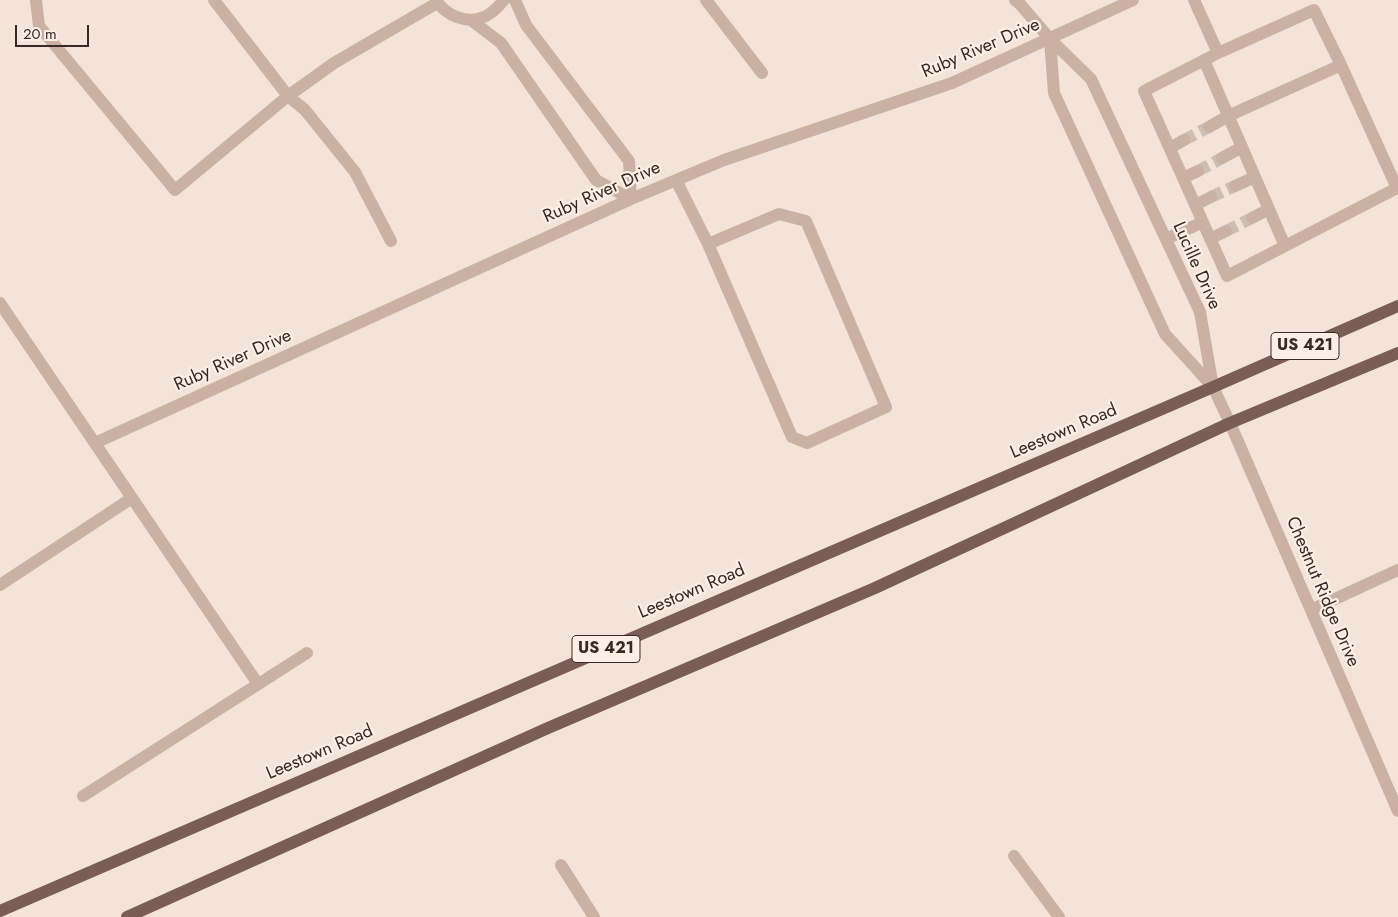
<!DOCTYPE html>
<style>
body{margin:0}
#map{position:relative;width:1398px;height:917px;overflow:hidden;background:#f3e3d8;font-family:Jost,sans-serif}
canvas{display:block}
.scale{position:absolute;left:15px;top:25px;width:74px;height:22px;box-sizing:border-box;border:2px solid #362926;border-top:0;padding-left:6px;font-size:15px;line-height:18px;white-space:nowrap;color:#362926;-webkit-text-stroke:4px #faeee5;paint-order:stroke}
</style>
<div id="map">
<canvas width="1398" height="917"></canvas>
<div class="scale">20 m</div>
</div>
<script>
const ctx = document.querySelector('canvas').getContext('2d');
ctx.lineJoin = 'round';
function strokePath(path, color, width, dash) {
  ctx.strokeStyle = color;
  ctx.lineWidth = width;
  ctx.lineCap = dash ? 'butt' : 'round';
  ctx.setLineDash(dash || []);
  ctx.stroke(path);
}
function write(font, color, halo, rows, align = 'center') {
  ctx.font = font + ' Jost,sans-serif';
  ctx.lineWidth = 4.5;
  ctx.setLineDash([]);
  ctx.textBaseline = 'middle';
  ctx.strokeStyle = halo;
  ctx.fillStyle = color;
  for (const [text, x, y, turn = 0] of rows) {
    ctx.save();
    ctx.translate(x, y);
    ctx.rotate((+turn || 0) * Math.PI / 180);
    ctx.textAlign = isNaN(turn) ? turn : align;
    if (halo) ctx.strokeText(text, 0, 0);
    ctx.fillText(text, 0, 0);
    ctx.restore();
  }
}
const minorTunnel = new Path2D(`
 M1184 140 1209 127
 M1198 171 1222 158
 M1211 197 1235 186
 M1226 231 1252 218`);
const minor = new Path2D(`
 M36 0 39 26 175 190 288 96 334 63 437 3
 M214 0 288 96 305 110 355 172 391 241
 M436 0C446 16 468 25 486 16 494 12 499 6 504 0
 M515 0 526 25 629 161 631 199
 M706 0 762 73
 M1015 0 1020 4 1050 39 1091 79 1200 312 1213 387 1230 423 1398 811
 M1194 0 1218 53
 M1314 10 1341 65 1397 188 1227 276 1144 91 1218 53Z
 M471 20 501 43 596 180 631 199
 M1050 39 1054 93 1165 334 1213 387
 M1204 60 1285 246
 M1209 127 1228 116 1341 65
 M1170 148 1184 140
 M1222 158 1242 147
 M1183 178 1198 171
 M676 180 708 244 792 437 807 443 886 407 806 221 779 214 708 244
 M1235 186 1255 177
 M1195 205 1211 197
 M1252 218 1269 209
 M1166 239 1203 222
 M1210 239 1226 231
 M0 303 258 684
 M95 443 631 199 724 160 952 83 1133 0
 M0 585 132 498
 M1311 610 1398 570
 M83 796 307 653
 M1014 856 1059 917
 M561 865 594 917`);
const major = new Path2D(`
 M0 911 1213 387 1398 306
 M127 917 548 728 875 588 1230 423 1398 353`);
const shields = [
 [1305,346,68],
 [606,649,68]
];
const shieldNames = [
 ["US 421",1305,346],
 ["US 421",606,649]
];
const streetNames = [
 ["Ruby River Drive",981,49,-23],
 ["Ruby River Drive",602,193,-24],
 ["Lucille Drive",1196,266,66],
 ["Ruby River Drive",233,361,-24],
 ["Leestown Road",1064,432,-23],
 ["Leestown Road",692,592,-23],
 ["Chestnut Ridge Drive",1322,592,67],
 ["Leestown Road",320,753,-23]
];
strokePath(minorTunnel, '#cdbeb4', 12, [12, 6]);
strokePath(minor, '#cbb1a4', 12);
strokePath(major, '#795d56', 12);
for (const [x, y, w] of shields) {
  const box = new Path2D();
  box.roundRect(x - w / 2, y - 13.5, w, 27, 4);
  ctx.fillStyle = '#faeee5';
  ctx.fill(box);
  strokePath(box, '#362926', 1);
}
write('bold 16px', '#362926', null, shieldNames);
write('18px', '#362926', '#faeee5', streetNames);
</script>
